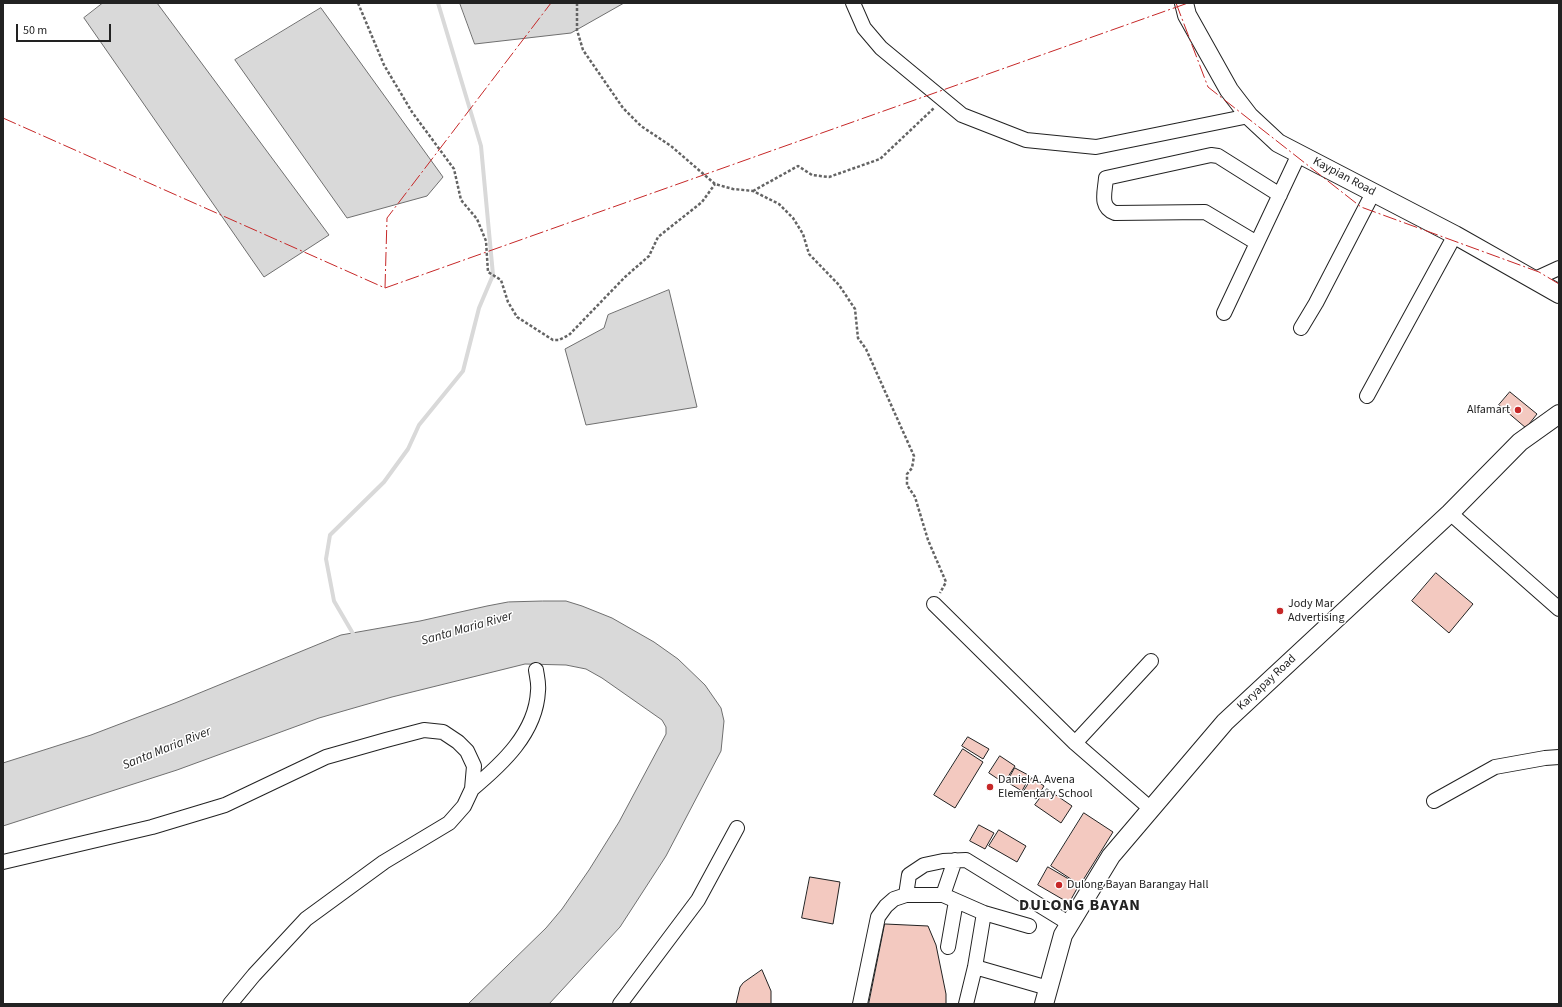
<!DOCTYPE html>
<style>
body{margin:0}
#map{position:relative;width:1562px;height:1007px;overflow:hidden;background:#fff;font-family:"Source Sans 3",sans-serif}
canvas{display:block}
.frame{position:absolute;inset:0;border:4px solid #222;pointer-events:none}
.scale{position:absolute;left:16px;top:24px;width:95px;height:18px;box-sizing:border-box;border:2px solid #222;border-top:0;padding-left:5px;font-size:12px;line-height:14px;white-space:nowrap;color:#222;-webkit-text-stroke:3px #fff;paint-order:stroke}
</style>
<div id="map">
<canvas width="1562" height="1007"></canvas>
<div class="frame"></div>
<div class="scale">50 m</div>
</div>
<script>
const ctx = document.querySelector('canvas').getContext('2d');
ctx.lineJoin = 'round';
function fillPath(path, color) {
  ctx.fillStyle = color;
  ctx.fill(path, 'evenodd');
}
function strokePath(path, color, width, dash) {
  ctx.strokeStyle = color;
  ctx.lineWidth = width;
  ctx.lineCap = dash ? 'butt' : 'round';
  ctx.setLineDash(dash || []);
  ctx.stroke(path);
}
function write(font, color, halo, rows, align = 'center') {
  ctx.font = font + ' "Source Sans 3",sans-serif';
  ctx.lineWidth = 3;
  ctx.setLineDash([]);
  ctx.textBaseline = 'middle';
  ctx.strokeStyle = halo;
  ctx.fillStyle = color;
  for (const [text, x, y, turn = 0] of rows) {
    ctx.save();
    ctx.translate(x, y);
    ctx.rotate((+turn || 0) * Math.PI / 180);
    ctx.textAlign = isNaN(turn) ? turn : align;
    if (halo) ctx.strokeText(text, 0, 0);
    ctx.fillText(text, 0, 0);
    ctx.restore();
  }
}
const water = new Path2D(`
 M103 3H157L329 235 264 277 84 18Z
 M460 3H624L571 33 475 44Z
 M321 8 443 177 427 196 347 218 235 60Z
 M669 290 697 407 586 425 565 349 604 328 608 315Z
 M543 601H566L582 606 612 618 654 642 678 659 705 685 721 708 724 721 721 751 666 856 620 927 549 1004H468L546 928 562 909 589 870 619 822 666 734V727L662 720 602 678 586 669 566 665 525 664 392 697 319 718 177 770 3 826V763L91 735 175 703 341 635 420 621 487 606 508 602Z`);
const stream = new Path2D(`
 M355 637 334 601 326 559 330 535 384 482 408 449 419 425 463 371 479 308 493 275 481 146 438 3`);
const building = new Path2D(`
 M1510 392 1537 414 1526 428 1499 405Z
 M1436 573 1473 604 1449 633 1412 601Z
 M968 737 989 749 983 759 962 746Z
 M963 749 983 762 955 808 934 795Z
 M1000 756 1015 766 1004 783 989 773Z
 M1015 768 1030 776 1022 791 1007 782Z
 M1032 778 1044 786 1036 799 1024 791Z
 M1047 789 1072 806 1061 823 1035 805Z
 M1084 813 1113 832 1080 885 1051 866Z
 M979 825 994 833 985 849 970 841Z
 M999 830 1026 846 1017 862 989 846Z
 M1048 867 1079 885 1069 903 1038 885Z
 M810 877 840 882 833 924 802 918Z
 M885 924 928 926 936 945 946 994V1004H869Z
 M762 970 771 991V1004H736L740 987 743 983Z`);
const path = new Path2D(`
 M358 3 384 65 412 112 454 169 461 200 477 219 486 241 488 272 501 280 508 302 517 317 553 340H559L569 335 625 277 649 256 658 237 702 202 715 184
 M577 3V30L583 50 623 108 641 126 671 146 715 184 733 189 753 191 779 204 793 218 803 234 809 254 839 285 855 309 858 338 866 349 914 456 912 468 907 474V485L915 497 928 540 946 582 940 593
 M753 191 798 166 812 175 829 177 880 159 934 108`);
const minor = new Path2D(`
 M853 3 864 28 881 48 962 115 1026 140 1096 147 1249 116
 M1257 243 1205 212 1115 213C1099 207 1105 192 1106 178L1211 155 1218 156 1280 195
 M1535 279 1559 268
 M1224 313 1299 154
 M1301 328 1316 303 1373 193
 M1367 396 1455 235
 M1450 513 1559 609
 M934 604 1075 743 1151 809
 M1075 743 1151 661
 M472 789C502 764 536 733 538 691 539 684 537 677 536 670
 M1434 801 1495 767 1545 758 1559 757
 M3 862 152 827 225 805 326 757 386 740 424 730 443 732 458 742 467 751 474 766 472 789 464 806 449 823 384 862 306 919 254 975 230 1004
 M906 895 909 875 924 865 943 861 966 860 1070 924
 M943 895 955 860
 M948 947 956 901
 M975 967 1048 988
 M620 1004 698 900 737 828
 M860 1004 878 917 886 906 894 899 906 895H943L984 913 1029 926
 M966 1004 975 967 984 913`);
const major = new Path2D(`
 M1184 3 1187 15 1229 90 1249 116 1278 143 1455 235 1559 294
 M1044 1004 1063 935 1111 856 1225 722 1450 513 1520 442 1559 414`);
const power = new Path2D(`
 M1176 3 1208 87 1361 207 1539 272 1559 284
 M3 118 385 288 1188 3
 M385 288 387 218 551 3`);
const markers = [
 [1518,410,4,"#c62828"],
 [1280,611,4,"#c62828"],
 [990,787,4,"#c62828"],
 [1059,885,4,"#c62828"]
];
const streetNames = [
 ["Kaypian Road",1344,177,28],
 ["Karyapay Road",1267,683,-43]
];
const poiNames = [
 ["Alfamart",1510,410,"right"],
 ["Jody Mar",1288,604],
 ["Advertising",1288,618],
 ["Daniel A. Avena",998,780],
 ["Elementary School",998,794],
 ["Dulong Bayan Barangay Hall",1067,885]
];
const waterNames = [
 ["Santa Maria River",467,629,-16],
 ["Santa Maria River",167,749,-22]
];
const districtNames = [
 ["DULONG BAYAN",1080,906]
];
fillPath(water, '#d9d9d9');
strokePath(water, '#6f6f6f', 1);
strokePath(stream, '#d9d9d9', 4);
fillPath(building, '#f3c9c0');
strokePath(building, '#222', 1);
strokePath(minor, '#222', 16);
strokePath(major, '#222', 20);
strokePath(path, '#646464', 2.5, [3, 2]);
strokePath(minor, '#fff', 14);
strokePath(major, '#fff', 18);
strokePath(power, '#c62828', 1, [14, 3, 2, 3]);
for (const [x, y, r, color] of markers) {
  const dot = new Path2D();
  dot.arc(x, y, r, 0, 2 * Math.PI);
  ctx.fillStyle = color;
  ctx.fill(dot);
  strokePath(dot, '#fff', 1.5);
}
write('12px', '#222', '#fff', streetNames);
write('12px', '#222', '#fff', poiNames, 'left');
write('italic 13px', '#222', '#fff', waterNames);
ctx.letterSpacing = '1px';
write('bold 16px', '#222', '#fff', districtNames);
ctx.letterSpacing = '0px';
</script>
